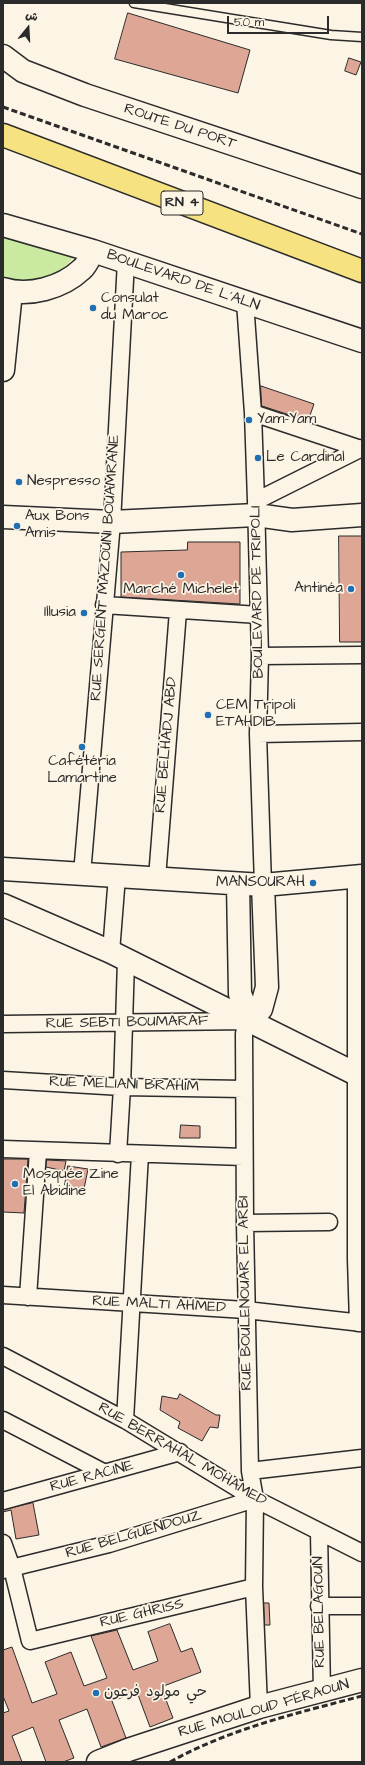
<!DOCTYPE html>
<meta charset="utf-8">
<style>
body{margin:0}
#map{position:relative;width:365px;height:1765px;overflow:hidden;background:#fcf5e5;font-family:"Architects Daughter","Playpen Sans Arabic",sans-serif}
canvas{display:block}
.frame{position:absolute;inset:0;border:4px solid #2b2b2b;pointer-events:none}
.north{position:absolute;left:8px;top:8px;width:40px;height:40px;-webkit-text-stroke:3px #fcf5e5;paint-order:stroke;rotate:18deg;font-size:11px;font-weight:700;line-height:16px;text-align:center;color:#2b2b2b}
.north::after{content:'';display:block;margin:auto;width:14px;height:18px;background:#2b2b2b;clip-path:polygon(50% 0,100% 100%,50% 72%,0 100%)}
.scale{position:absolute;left:227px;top:16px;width:102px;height:18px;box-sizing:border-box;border:2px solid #2b2b2b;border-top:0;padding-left:5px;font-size:12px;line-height:14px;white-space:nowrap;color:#2b2b2b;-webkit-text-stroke:3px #fcf5e5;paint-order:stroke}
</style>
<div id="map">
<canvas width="365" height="1765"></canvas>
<div class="frame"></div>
<div class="north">ش</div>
<div class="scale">50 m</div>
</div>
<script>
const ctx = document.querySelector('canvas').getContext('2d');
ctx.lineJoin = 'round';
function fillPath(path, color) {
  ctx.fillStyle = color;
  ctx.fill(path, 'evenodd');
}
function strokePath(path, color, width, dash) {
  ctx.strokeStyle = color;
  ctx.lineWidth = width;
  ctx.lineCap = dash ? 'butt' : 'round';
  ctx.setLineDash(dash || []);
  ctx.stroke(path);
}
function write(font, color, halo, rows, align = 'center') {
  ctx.font = font + ' "Architects Daughter","Playpen Sans Arabic",sans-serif';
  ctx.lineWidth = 3.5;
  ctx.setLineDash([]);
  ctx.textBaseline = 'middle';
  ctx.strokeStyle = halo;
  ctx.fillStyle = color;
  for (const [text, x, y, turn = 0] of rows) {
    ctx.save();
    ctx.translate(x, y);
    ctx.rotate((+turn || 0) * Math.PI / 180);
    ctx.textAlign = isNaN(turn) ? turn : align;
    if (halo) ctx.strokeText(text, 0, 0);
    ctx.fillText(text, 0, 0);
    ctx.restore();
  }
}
const green = new Path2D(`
 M3 230 78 252 60 273 41 282 3 280Z`);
const building = new Path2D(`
 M128 13 250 50 238 93 115 59Z
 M349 58 361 62 356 75 345 71Z
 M261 386 314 404 308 421 262 406Z
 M339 536H362V642H340Z
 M188 542H240V604L121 597V552L187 550Z
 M181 1125 200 1126V1138H180Z
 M3 1159H28L24 1213 3 1212Z
 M47 1160 66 1161 64 1171 46 1167Z
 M68 1166 88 1169 84 1189 65 1185Z
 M180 1394 216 1415H220L218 1428 210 1427 202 1441 178 1428 180 1422 160 1410 162 1396 177 1399Z
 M33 1503 39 1535 16 1539 11 1510 3 1512V1510Z
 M264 1603H269L270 1625H265Z
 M170 1624 181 1652 192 1648 201 1672 161 1687 173 1718 150 1727 137 1692 112 1701 126 1738 101 1747 87 1709 59 1720 74 1758 63 1762H46L33 1727 12 1736 22 1762H3V1713L9 1711 3 1696V1650L12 1647 32 1703 57 1694 45 1662 71 1652 84 1686 107 1678 91 1636 117 1630 133 1670 158 1661 148 1632Z`);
const lane = new Path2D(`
 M134 3 331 35 362 37`);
const street = new Path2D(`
 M245 302 253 413 256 501 260 656 258 734 263 885
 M253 413 361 449
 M256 501 362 448
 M104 605 259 615
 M260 656 362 655
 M258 734 362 732
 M82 874 112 522 126 261
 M356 876V1259L358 1323
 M157 878 178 611
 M111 952 117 876
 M251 1021 245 1028 244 1034 245 1223 250 1471 255 1499 254 1587 259 1707
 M3 1024 248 1021
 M3 1080 122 1087 244 1089
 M3 1149 244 1157
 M118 1154 122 1087 126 961
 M245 1223 329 1222
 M3 1295 246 1310 362 1323
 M28 1297 38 1151
 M3 1356 125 1420 255 1499 362 1553
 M3 1420 105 1473
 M125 1420 140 1154
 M250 1471 362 1458
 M3 1501 180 1452
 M319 1532 322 1692
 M3 1543 12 1568 30 1641 254 1587
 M3 1570 109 1544 255 1499
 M319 1606H362`);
const secondary = new Path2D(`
 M3 56 23 71 85 95 362 187
 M3 225 93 251 362 341
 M3 289C29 297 62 288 82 269 87 265 90 256 93 251
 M3 370 11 292
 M3 517 112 522 256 515 292 520 362 515
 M3 869 263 885 362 876
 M238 884 240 994 251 1021
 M3 905 111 952 362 1077
 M251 1021 261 1009 267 987 263 885
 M98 1762 128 1750 259 1707 362 1680`);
const primary = new Path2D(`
 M3 135 362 271`);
const rail = new Path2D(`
 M3 107 362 234
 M170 1762C229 1729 297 1713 362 1696`);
const markers = [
 [93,308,4,"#1f6fb2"],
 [249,420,4,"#1f6fb2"],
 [258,458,4,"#1f6fb2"],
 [19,482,4,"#1f6fb2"],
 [17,526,4,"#1f6fb2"],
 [181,575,4,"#1f6fb2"],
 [351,589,4,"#1f6fb2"],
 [84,613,4,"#1f6fb2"],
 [208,715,4,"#1f6fb2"],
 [82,747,4,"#1f6fb2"],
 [313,883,4,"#1f6fb2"],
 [15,1184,4,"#1f6fb2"],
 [96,1693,4,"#1f6fb2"]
];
const shields = [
 [182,203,42]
];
const shieldNames = [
 ["RN 4",182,203]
];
const streetNames = [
 ["ROUTE DU PORT",180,127,18],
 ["BOULEVARD DE L'ALN",183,281,19],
 ["RUE SERGENT MAZOUNI BOUAMRANE",106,568,-86],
 ["BOULEVARD DE TRIPOLI",258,592,-91],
 ["RUE BELHADJ ABD",167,745,-85],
 ["RUE SEBTI BOUMARAF",127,1023,-1],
 ["RUE MELIANI BRAHIM",124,1085,2],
 ["RUE BOULENOUAR EL ARBI",246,1293,-91],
 ["RUE MALTI AHMED",159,1305,3],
 ["RUE BERRAHAL MOHAMED",182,1455,30],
 ["RUE RACINE",92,1477,-15],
 ["RUE BELGUENDOUZ",134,1535,-16],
 ["RUE BELAGOUN",320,1612,-91],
 ["RUE GHRISS",142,1614,-13],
 ["RUE MOULOUD FÉRAOUN",264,1709,-16]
];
const poiNames = [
 ["Consulat",101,299],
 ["du Maroc",101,316],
 ["Yam-Yam",257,420],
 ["Le Cardinal",266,458],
 ["Nespresso",27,482],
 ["Aux Bons",25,517],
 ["Amis",25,534],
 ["Antinéa",343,589,"right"],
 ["Marché Michelet",181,590,"center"],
 ["Illusia",76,613,"right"],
 ["CEM Tripoli",216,706],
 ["ETAHDIB",216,723],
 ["Cafétéria",82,762,"center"],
 ["Lamartine",82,779,"center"],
 ["MANSOURAH",305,883,"right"],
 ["Mosquée Zine",23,1175],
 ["El Abidine",23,1192],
 ["حي مولود فرعون",104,1693]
];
fillPath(green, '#cbeaa1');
fillPath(building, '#dda695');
strokePath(building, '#2b2b2b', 1);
strokePath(lane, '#2b2b2b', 11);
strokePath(street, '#2b2b2b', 19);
strokePath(secondary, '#2b2b2b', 25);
strokePath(primary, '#2b2b2b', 25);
strokePath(lane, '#fcf5e5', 8);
strokePath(street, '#fcf5e5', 16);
strokePath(secondary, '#fcf5e5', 22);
strokePath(primary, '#f6e281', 22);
strokePath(rail, '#2b2b2b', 3, [6, 3]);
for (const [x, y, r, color] of markers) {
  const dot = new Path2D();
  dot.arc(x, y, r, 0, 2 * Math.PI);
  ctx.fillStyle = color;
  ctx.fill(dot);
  strokePath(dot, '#fcf5e5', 1.5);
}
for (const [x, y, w] of shields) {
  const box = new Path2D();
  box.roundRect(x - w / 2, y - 12, w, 24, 3);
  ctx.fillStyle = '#fcf5e5';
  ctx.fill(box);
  strokePath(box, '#2b2b2b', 1);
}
write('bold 14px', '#2b2b2b', null, shieldNames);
write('15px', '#2b2b2b', '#fcf5e5', streetNames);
write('15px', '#2b2b2b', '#fcf5e5', poiNames, 'left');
</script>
